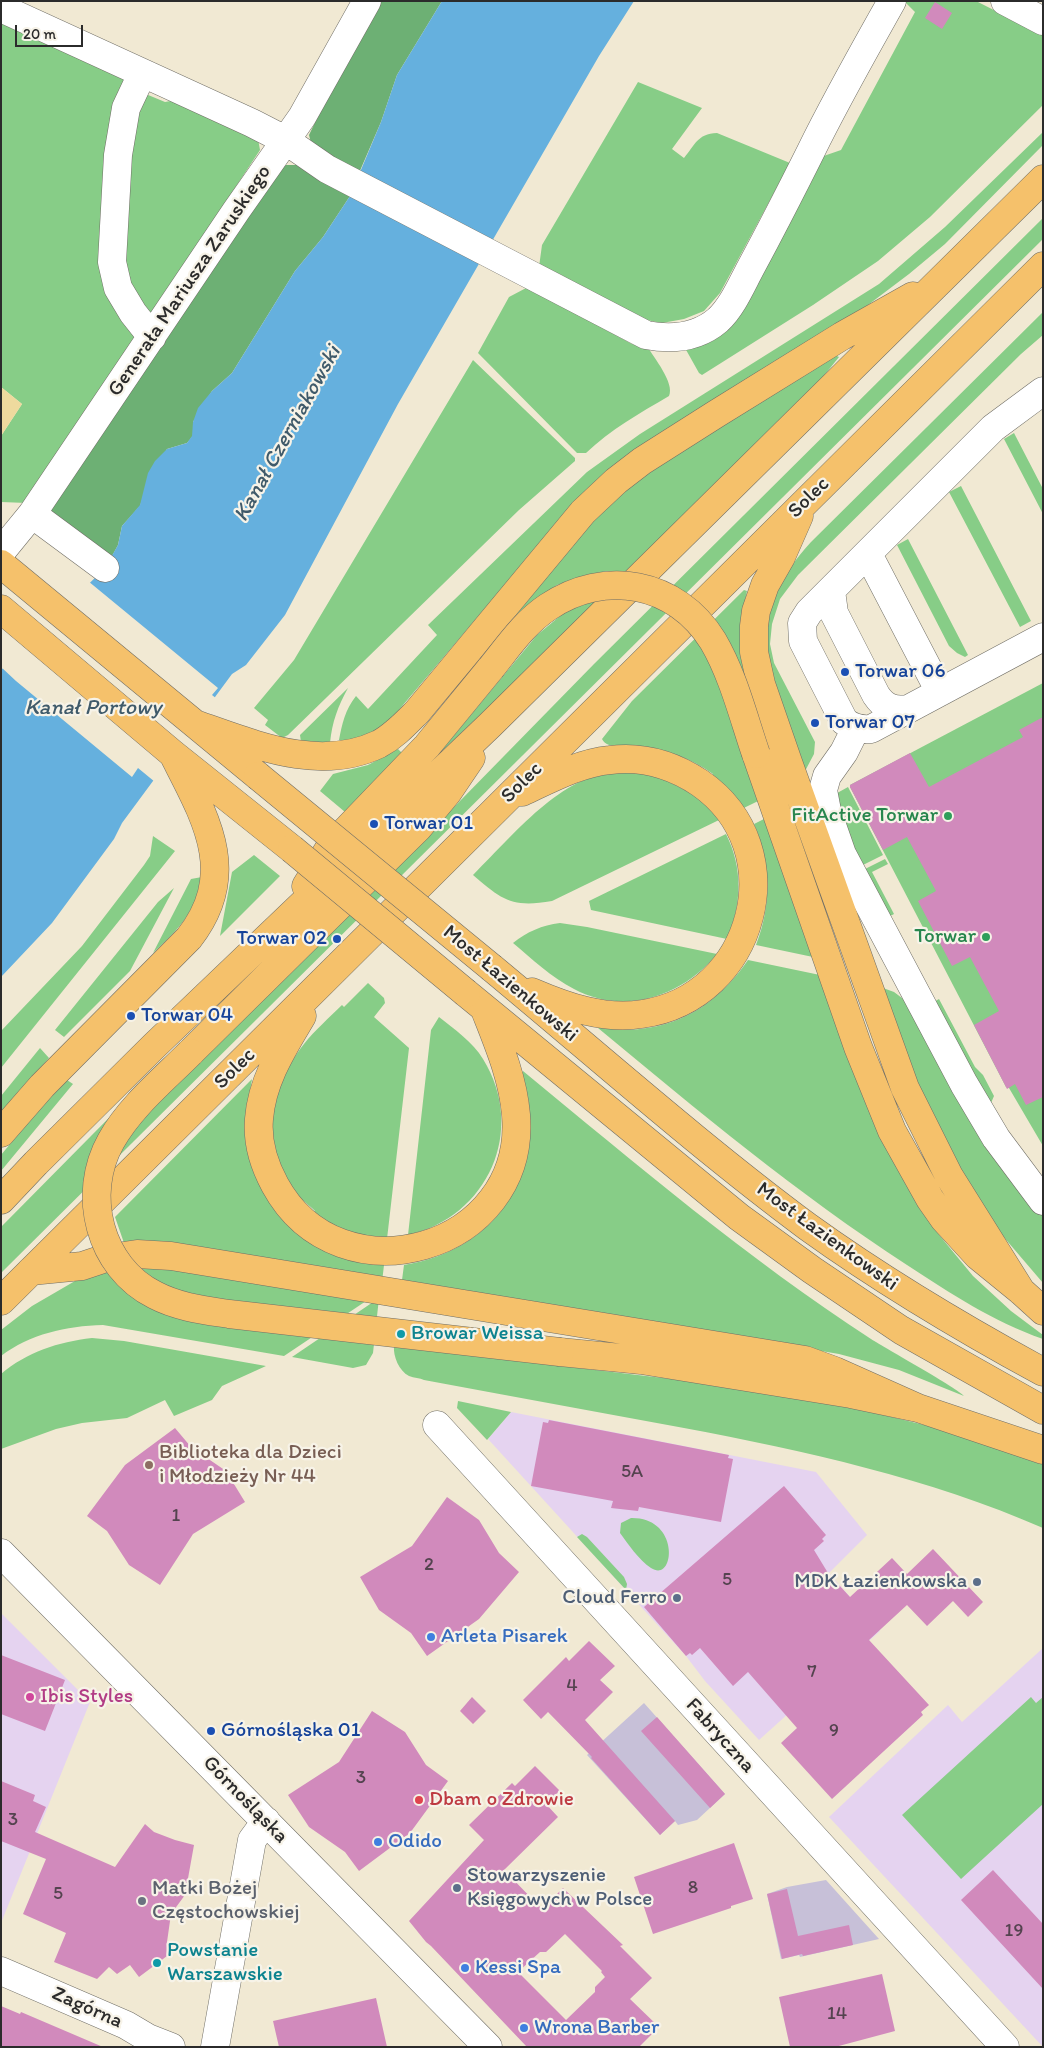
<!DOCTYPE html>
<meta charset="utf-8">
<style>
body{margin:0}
#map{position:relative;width:1044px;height:2048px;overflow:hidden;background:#f1e9d3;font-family:Itim,sans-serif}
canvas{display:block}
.frame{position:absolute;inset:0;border:2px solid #2b2b2b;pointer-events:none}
.scale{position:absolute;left:15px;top:25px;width:68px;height:22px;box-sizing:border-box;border:2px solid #2b2b2b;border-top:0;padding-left:6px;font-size:15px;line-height:18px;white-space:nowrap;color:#2b2b2b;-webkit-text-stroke:4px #f7f3e8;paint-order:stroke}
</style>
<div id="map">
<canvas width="1044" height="2048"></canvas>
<div class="frame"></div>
<div class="scale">20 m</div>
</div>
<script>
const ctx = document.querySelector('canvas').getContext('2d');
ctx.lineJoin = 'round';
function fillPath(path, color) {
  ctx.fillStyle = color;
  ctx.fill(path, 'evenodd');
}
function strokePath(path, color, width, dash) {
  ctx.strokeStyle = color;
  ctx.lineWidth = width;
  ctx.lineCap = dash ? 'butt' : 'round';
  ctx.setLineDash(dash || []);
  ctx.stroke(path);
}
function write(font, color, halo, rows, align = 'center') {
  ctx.font = font + ' Itim,sans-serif';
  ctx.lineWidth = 4.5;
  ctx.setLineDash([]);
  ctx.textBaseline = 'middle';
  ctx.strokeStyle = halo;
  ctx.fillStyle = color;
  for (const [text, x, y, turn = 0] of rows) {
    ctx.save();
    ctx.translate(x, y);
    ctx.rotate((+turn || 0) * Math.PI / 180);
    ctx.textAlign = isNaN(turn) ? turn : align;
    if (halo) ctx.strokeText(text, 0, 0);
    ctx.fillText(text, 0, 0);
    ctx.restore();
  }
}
const built = new Path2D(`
 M511 1412 816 1472 867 1535 829 1573 880 1631 759 1740 705 1681 686 1656 488 1439Z
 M1 1613 90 1702 1 1923Z
 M1043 1648V2047L829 1817 948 1705 962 1722Z`);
const industrial = new Path2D(`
 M644 1703 725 1794 697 1820 678 1825 675 1821 660 1835 587 1755Z
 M826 1880 879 1939 800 1957 799 1955 781 1959 767 1894 787 1887Z`);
const green = new Path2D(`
 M904 1H976L1043 35V105L930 217 878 261 813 305 702 375 699 373 685 348 815 159 841 150 915 12Z
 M1 16 120 69 129 87 165 102 182 99 258 139 260 150 27 503 1 502V436L22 404 1 387Z
 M638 82 702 108 672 149 684 158C695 145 697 134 717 133L790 163 720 293 704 311 684 319 662 323 636 318 539 267 542 245Z
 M1043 132V145L945 244 909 274 864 308 536 548 392 718C379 729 357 746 339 740 342 724 345 710 356 696L368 709 437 635 428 625 587 472 640 434 879 284 945 227Z
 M1043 218V239L1 1273V1227L180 1046 414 848 594 664Z
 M528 287 632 344 647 346C654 358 675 383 669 396 640 413 610 430 586 453H577L478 353 509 297Z
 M1043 312V335L1021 354 798 575 780 599 772 624 770 644 774 663 815 742 814 754 804 773C787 723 752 651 773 599 782 578 796 558 811 542Z
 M835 355 839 357 810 393 630 574 607 571 583 576 557 585 537 599 484 654 593 520 624 491 648 473Z
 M473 360 575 458V461L519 510 288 735 282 738 265 725 268 720 254 708 294 660Z
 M1014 433 1043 489V514L1004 439Z
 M961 486 1031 621 1020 627 949 492Z
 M908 539 968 655 965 657 957 653 949 646 897 545Z
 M744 590 747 591 740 626 742 661 785 788 552 901C512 908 502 900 473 875 539 809 596 730 696 797L713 777V774C692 759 664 748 638 746 627 745 607 750 602 739L632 701Z
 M602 599 437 756 537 635 565 612 590 602Z
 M1043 683V1146L1009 1088 1006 1087 850 787V785Z
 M348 688C338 706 332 722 330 743L301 742 300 735Z
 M398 749 403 754 345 812 320 791 333 774 368 765Z
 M848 787 883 855 857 868 830 797Z
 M764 819 813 957 756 945C772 904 771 864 754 824Z
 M726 834C743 868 742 904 727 939L591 910 589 901Z
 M153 836 175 851 1 1068V1031L82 946 144 865 150 856Z
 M254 855 280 876 220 936 232 872Z
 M885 859 888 864 872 872 894 914 884 919 859 872Z
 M202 877C196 912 178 930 153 953L191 879Z
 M174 888 130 971 64 1037 55 1030 158 902Z
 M560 923 587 927 717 954C683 996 624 1016 574 989 551 977 532 959 513 943 527 932 542 925 560 923Z
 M748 960 820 975 856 1078 915 1198 940 1236 973 1276 1011 1311 1043 1335V1339C994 1322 950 1293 907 1265 798 1194 698 1111 598 1028 611 1027 626 1031 640 1029 687 1024 722 998 748 960Z
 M368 983 384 998 385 1003 374 1017 409 1048 381 1291 284 1356 103 1325C66 1326 30 1334 1 1356V1330L32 1306 75 1281 92 1274 124 1243 115 1217 252 1079 246 1117 260 1185 278 1213 296 1233 315 1211C307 1203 296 1196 290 1186 259 1142 272 1084 304 1044 315 1030 329 1018 342 1005L344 1007Z
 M883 988 894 992 906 1001 1043 1214V1283L1002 1235 978 1202 928 1114Z
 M939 999 975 1067 983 1075 994 1096 991 1103 930 1004Z
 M439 1017C454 1029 473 1042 483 1059 527 1130 488 1217 408 1235L431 1030Z
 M40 1048 49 1058 1 1113V1096Z
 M523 1071C636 1164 748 1259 871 1339 885 1348 959 1389 964 1396L899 1370 839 1354 402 1280 404 1265C503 1249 549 1166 522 1073Z
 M67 1080 73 1084 1 1171V1155L34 1115Z
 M379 1298 373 1353 366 1365 353 1368 292 1357Z
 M92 1338 124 1341 266 1366 222 1386 212 1400 174 1416 165 1400 127 1418 82 1423 56 1429 1 1449V1374C27 1352 58 1342 92 1338Z
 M394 1346 730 1386 847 1406 961 1434 1043 1461V1528C929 1478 805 1451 684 1428 597 1412 510 1396 424 1380 420 1378 414 1378 409 1376 399 1371 393 1356 394 1346Z
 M458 1401 511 1412 487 1440 457 1408Z
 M631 1518C681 1517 675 1584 651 1568 639 1560 628 1544 620 1533L621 1523Z
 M582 1534 587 1537 624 1577 627 1584 626 1590 577 1537Z
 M1031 1697 1036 1703 1043 1697V1804L961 1879 902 1815Z`);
const forest = new Path2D(`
 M374 1H442L397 75 381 122 359 173 312 147 309 135Z
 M286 165H300L350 196 323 237 295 271 232 373 212 391 193 422V436L187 443 167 449 144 494 140 506 122 526 118 545 110 560 44 515 268 175Z`);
const sand = new Path2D(`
 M1 387 22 404 1 436Z`);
const water = new Path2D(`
 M442 1H634L599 56 398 404 285 615 246 665 232 674 122 823 114 839 52 923 1 977V670L105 568 118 545 122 526 140 505 148 473 155 461 167 449 187 443 192 436 193 422 198 408 212 391 232 373 295 271 323 237 350 196 381 122 397 75Z`);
const pier = new Path2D(`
 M88 581 218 688 212 695 217 699 155 782 138 768 132 777 16 681 1 667Z`);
const building = new Path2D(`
 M935 2 952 13 942 29 925 18Z
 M1043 717V1097L1026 1105 1015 1084 1007 1089 974 1025 999 1011 970 957 952 966 918 901 936 891 907 837 883 850 850 787V785L910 753 929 787 1023 737 1019 730Z
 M549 1420 729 1455 728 1458 733 1459 721 1522 639 1507 638 1511 611 1508 613 1501 531 1486 543 1422 548 1423Z
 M175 1428 191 1447 226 1471 245 1502 193 1534 160 1585 129 1565 107 1531 87 1516 125 1465Z
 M784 1486 826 1535 822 1539 824 1541 814 1550 828 1573 850 1597 892 1558 907 1574 933 1549 983 1602 968 1617 953 1601 927 1626 907 1605 869 1640 929 1705 921 1712 923 1715 832 1799 781 1743 797 1728 748 1672 733 1686 700 1648 692 1655 690 1653 686 1656 644 1607Z
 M447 1497 479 1520 499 1553 519 1572 479 1619 427 1656 411 1633 379 1610 360 1577 412 1546Z
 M589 1641 615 1666 600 1680 613 1692 585 1720 675 1821 660 1835 591 1758 592 1757 548 1712 541 1719 523 1700 566 1657 569 1661Z
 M1 1655 65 1680 45 1731 1 1714Z
 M472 1697 486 1711 473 1724 460 1711Z
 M372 1711 405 1732 426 1765 448 1781 410 1833 359 1871 345 1852 309 1827 288 1795 339 1762Z
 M657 1717 725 1794 710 1808 641 1731Z
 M535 1766 560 1791 546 1804 558 1817 504 1870 542 1909 563 1888 623 1945 620 1946 652 1978 630 1999 659 2027 639 2047H527L431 1946 426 1942 409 1921 484 1840 469 1825 512 1783 515 1786ZM565 1934 602 1971 601 1972 605 1977 595 1987V1992L566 2020 518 1972 540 1952H546Z
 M1 1781 35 1795 33 1801 46 1807 35 1832 115 1867 145 1824 154 1832 175 1840 194 1845 185 1895 171 1914 167 1942 179 1947 139 1977 130 1965 117 1974 109 1967 97 1979 54 1962 66 1933 23 1914 46 1859 1 1841Z
 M734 1843 753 1899 731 1906V1908L653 1934 634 1877Z
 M993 1870 1043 1924V1989L961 1900Z
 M787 1889 798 1936 849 1925 853 1945 803 1956 802 1954 782 1959 767 1894Z
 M882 1974 895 2031 835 2047H790L779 1997Z
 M376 1998 387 2047H279L273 2021Z
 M1 2006 20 2014 21 2012 103 2047H1Z`);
const minor = new Path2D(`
 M1005 1 1043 21
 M1 8 252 123 285 140 327 169 646 335C672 340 697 338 718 320 732 307 741 286 750 269 771 230 791 191 811 151 836 100 864 51 892 1
 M142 74 126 108 118 155 112 262 118 288 133 313 152 337
 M1043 391 993 428 809 612 802 623 803 641 844 721C852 728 860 730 871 729L1043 637
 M32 514 105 568
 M1 552 32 514 236 211 302 117 367 1
 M868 554 940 692
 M831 591 834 613 876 695C884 707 893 711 907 709
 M856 728 844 752 827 776 823 790 827 811 842 854 964 1084 996 1138 1043 1201
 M437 1425 1005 2047
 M1 1553 488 2047
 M1 1971 126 2025 148 2038 171 2047
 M215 2047 252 1840 266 1821`);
const major = new Path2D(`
 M799 516 781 557 765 585 756 611 754 626V652L761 684 788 762 905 1088 949 1176 1021 1291
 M1 564 258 776
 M1 609 173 754 292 849
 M195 724C254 744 318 773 379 744 394 736 405 724 417 712L583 512 616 481 642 461 716 414 842 336 913 296
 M756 754 858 1047 892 1131 930 1199 944 1219 978 1256 1021 1291 1043 1311
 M522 792C550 779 579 763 610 760 642 756 673 765 700 783 795 849 755 998 642 1014 604 1020 567 1007 532 992
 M306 886 330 847 427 746 491 668
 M492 968C597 1055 699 1146 808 1227 883 1281 962 1328 1043 1372
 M466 993 739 1217 812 1270 901 1330 1043 1410
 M302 1016C283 1048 262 1080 259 1119 257 1142 264 1165 275 1185 340 1304 527 1250 516 1115 513 1078 498 1043 485 1010
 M190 1053 418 828 448 792 471 758
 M1 1133 42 1086 189 938C240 873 205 817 173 754
 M1 1200 36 1163 154 1046 490 725 1043 179
 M31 1271 82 1266 103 1259 137 1254 171 1256 805 1360 835 1371 918 1408
 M1 1301 1043 266
 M560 1352 641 1360 851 1394 918 1408 1043 1450`);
const majorBridge = new Path2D(`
 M491 668C508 647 524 623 548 607 604 569 676 581 713 641 733 675 743 716 756 754
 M258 776 492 968
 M292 849 466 993
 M190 1053C163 1080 130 1107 111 1141 81 1194 99 1267 155 1295 178 1307 203 1310 229 1314L560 1352`);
const markers = [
 [845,672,5,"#1a4fb4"],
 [815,723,5,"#1a4fb4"],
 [948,816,5,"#2e9e5b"],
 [374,824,5,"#1a4fb4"],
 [986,937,5,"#2e9e5b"],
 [337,939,5,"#1a4fb4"],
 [131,1016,5,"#1a4fb4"],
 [401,1334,5,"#0f9aa8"],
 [149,1465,5,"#8d6e63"],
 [977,1582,5,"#5c6f8a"],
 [677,1598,5,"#5c6f8a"],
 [431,1637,5,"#3f7fe0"],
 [30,1697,5,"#d1479c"],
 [211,1731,5,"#1a4fb4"],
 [419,1800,5,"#e0444e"],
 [378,1842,5,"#3f7fe0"],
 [457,1888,5,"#5c6f8a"],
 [142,1901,5,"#6b7280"],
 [157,1963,5,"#0f9aa8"],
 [465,1968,5,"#3f7fe0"],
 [524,2028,5,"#3f7fe0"]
];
const numberNames = [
 ["5A",632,1472],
 ["1",176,1516],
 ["2",429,1565],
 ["5",727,1580],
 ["7",812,1672],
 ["4",572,1686],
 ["9",834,1731],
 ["3",361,1778],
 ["3",13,1820],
 ["8",693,1888],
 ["5",58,1894],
 ["19",1014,1931],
 ["14",837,2014]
];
const streetNames = [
 ["Generała Mariusza Zaruskiego",190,281,-56],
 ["Solec",809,498,-45],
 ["Solec",522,783,-45],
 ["Most Łazienkowski",510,984,40],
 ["Solec",235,1069,-45],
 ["Most Łazienkowski",827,1237,36],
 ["Fabryczna",720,1736,48],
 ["Górnośląska",245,1800,46],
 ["Zagórna",87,2008,24]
];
const transitNames = [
 ["Torwar 06",855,672],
 ["Torwar 07",825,723],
 ["Torwar 01",384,824],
 ["Torwar 02",327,939,"right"],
 ["Torwar 04",141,1016],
 ["Górnośląska 01",221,1731]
];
const leisureNames = [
 ["FitActive Torwar",938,816],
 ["Torwar",976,937]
];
const cultureNames = [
 ["Browar Weissa",411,1334],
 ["Powstanie",167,1951],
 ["Warszawskie",167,1975]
];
const educationNames = [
 ["Biblioteka dla Dzieci",159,1453],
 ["i Młodzieży Nr 44",159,1477]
];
const serviceNames = [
 ["MDK Łazienkowska",967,1582],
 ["Cloud Ferro",667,1598],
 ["Stowarzyszenie",467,1876,"left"],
 ["Księgowych w Polsce",467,1900,"left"]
];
const shopNames = [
 ["Arleta Pisarek",441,1637],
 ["Odido",388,1842],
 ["Kessi Spa",475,1968],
 ["Wrona Barber",534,2028]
];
const hotelNames = [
 ["Ibis Styles",40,1697]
];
const healthNames = [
 ["Dbam o Zdrowie",429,1800]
];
const worshipNames = [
 ["Matki Bożej",152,1889],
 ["Częstochowskiej",152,1913]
];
const waterNames = [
 ["Kanał Czerniakowski",288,434,-61],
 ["Kanał Portowy",93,708]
];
fillPath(built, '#e5d3f0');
fillPath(industrial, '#c7c0d8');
fillPath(green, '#87cd87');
fillPath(forest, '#6db074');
fillPath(sand, '#eeda9e');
fillPath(water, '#65b0de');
fillPath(pier, '#f1e9d3');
fillPath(building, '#d18abc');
strokePath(minor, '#706e66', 29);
strokePath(major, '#706e66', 29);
strokePath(minor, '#fff', 28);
strokePath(major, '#f5c16b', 28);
strokePath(majorBridge, '#706e66', 29, []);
strokePath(majorBridge, '#f5c16b', 28);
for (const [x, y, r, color] of markers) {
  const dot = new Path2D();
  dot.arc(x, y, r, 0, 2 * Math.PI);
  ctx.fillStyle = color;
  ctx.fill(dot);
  strokePath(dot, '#f7f3e8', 2);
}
write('19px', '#54434f', null, numberNames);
write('21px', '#2b2b2b', '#f7f3e8', streetNames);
write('21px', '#164399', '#f7f3e8', transitNames, 'left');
write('21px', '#27864d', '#f7f3e8', leisureNames, 'right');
write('21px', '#0d838f', '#f7f3e8', cultureNames, 'left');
write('21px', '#785e54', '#f7f3e8', educationNames, 'left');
write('21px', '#4e5e75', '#f7f3e8', serviceNames, 'right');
write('21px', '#366cbe', '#f7f3e8', shopNames, 'left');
write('21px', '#b23c85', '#f7f3e8', hotelNames, 'left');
write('21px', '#be3a42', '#f7f3e8', healthNames, 'left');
write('21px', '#5b616d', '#f7f3e8', worshipNames, 'left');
write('italic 22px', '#3f5a6a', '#f7f3e8', waterNames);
</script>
